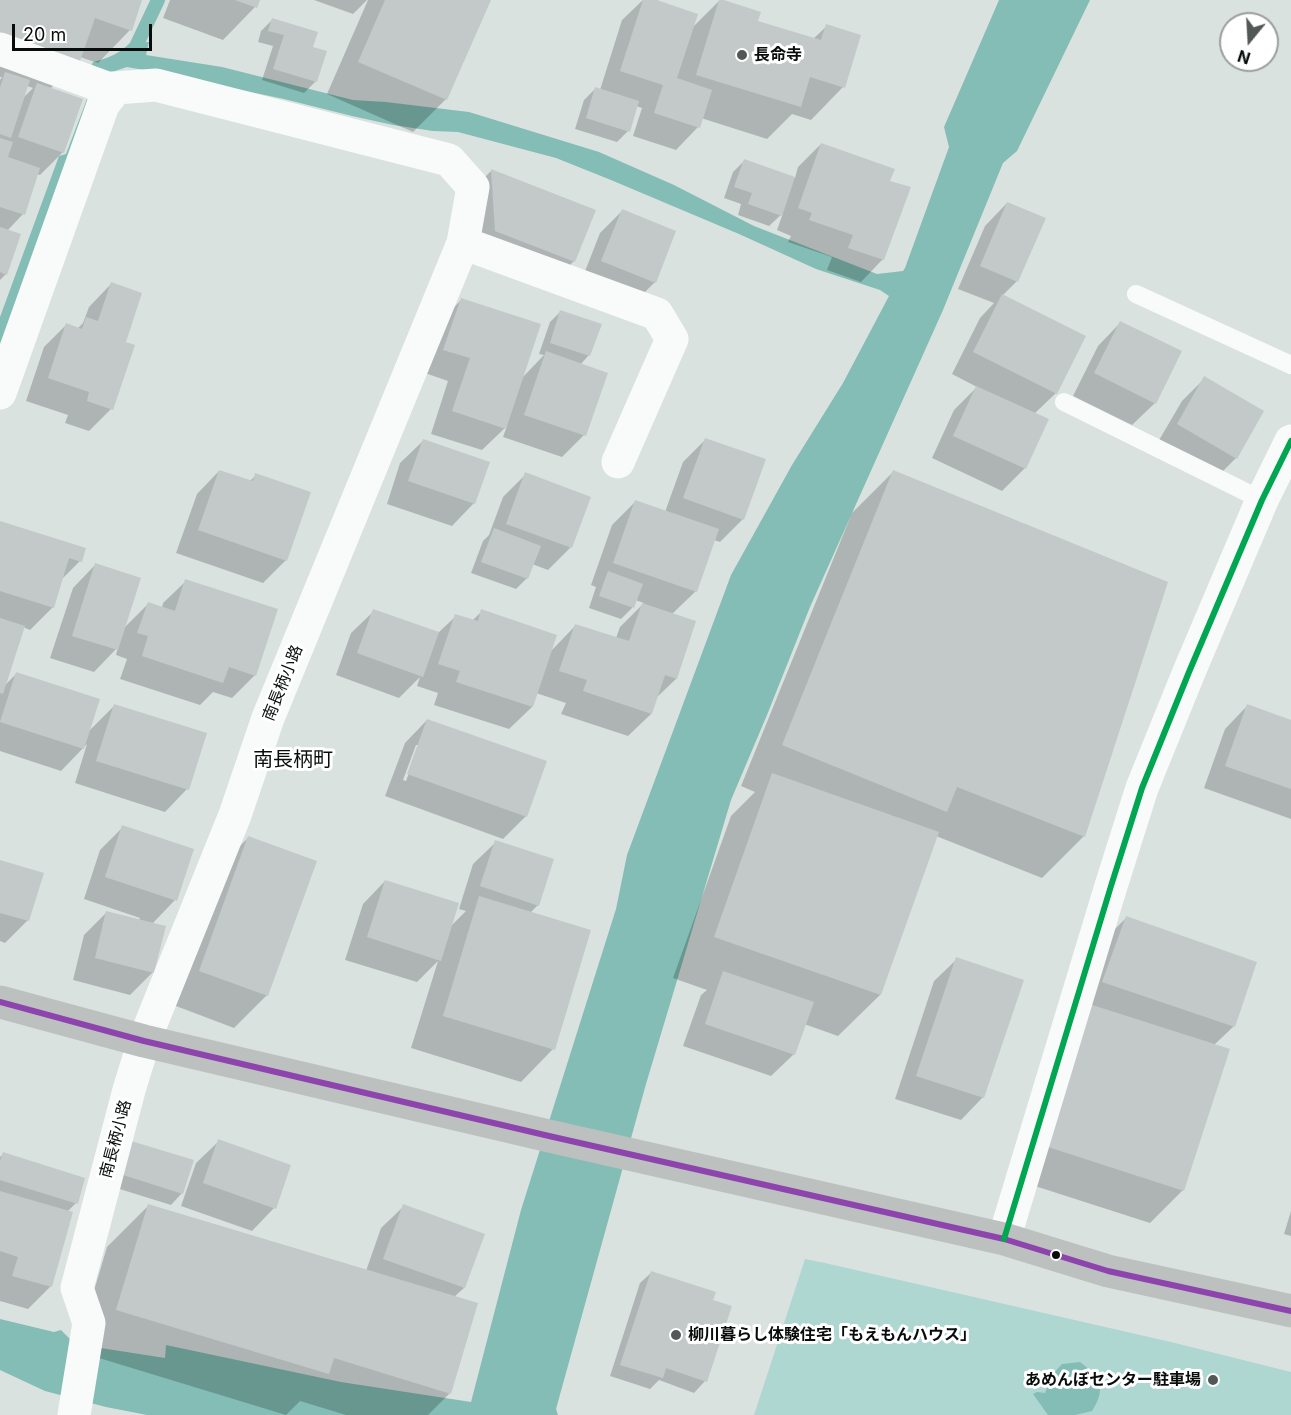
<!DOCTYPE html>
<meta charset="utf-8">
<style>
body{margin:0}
#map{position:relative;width:1291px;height:1415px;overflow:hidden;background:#dae2e0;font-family:Inter,sans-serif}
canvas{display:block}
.north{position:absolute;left:1219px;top:12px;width:60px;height:60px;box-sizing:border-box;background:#fff;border:2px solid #9c9e9e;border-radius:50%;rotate:198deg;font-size:16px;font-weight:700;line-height:24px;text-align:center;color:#080d0c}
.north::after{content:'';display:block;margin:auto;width:21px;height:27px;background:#525856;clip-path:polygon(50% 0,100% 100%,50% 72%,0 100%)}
.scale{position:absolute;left:12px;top:24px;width:140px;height:27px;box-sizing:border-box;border:3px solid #080d0c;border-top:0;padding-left:8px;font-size:18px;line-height:21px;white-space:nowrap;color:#080d0c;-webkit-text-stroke:4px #fff;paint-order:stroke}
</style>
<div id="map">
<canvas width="1291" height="1415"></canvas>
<div class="north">N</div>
<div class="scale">20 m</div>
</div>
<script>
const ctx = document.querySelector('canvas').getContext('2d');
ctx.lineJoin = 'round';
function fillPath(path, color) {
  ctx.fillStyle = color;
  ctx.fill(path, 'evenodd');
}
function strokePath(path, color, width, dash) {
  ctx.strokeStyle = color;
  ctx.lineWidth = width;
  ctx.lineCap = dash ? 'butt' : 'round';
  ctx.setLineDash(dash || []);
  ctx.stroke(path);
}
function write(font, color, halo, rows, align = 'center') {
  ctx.font = font + ' Inter,"Noto Sans JP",sans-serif';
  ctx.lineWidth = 6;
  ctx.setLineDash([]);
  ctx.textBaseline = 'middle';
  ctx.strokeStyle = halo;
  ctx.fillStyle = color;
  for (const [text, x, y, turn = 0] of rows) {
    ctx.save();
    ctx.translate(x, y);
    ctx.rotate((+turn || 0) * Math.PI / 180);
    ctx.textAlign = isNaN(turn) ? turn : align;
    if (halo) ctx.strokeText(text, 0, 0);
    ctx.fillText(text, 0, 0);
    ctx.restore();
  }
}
const green = new Path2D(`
 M805 1259 825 1263 1171 1342 1291 1372V1415H754Z`);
const water = new Path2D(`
 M999 0H1090L1017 151 1003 163 943 310 810 607 767 715 731 800 646 1084 556 1409 558 1415H147L106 1407 45 1391 0 1370V1319L54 1332 61 1330 75 1344 165 1358 166 1345 341 1382 471 1402 521 1210 616 909 627 855 731 575 792 465 843 383 889 296 880 290 816 269 739 234 611 180 556 158 458 132 433 131 393 125 352 116 284 99 150 71 127 67 103 75 89 71 93 62C108 58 119 54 130 43L149 42 146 55 222 67 353 100 386 102 469 112 599 152 674 185 754 226 877 274 903 271 905 268 949 147 944 127Z
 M87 99 93 107 0 357V317L59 156 66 154Z
 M1080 1362C1100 1377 1107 1388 1092 1411L1075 1415H1048L1033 1394 1037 1392 1045 1393 1052 1375 1062 1364Z`);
const shadow = new Path2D(`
 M0 0H141L130 30 98 63 80 57 79 60 50 89 63 152 40 175 37 174 23 214 7 231 6 274 0 280V80L2 77H0ZM27 86 33 88 22 99Z
 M170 0H258L255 7 223 40 163 18Z
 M314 0H367L353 14Z
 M368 0H489L446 99 413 132 327 94Z
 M643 0H652L692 28 720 0 756 22 813 39 827 26 843 87 811 120 792 114 767 139 701 118 698 127 676 150 633 136 642 108 636 106 628 131 617 142 575 129 584 100 595 89 600 90 622 20Z
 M272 20 311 48 325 52 315 82 304 93 262 80 273 46 258 42 261 31Z
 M821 144 883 259 861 282 827 270 832 257 788 242 791 236 777 230 783 213 769 226 738 215 741 204 724 198 733 172 744 161 795 178 798 167Z
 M491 171 574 261 552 283 473 253 469 193Z
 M1007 203 1017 281 1002 296 1056 393 1034 414 1025 468 1002 491 932 458 954 410 977 387 952 374 980 318 994 303 958 289 985 226Z
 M622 211 655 282 632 305 580 284 600 233Z
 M111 284 124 343 111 409 89 431 65 423 68 415 26 401 44 347 66 325 77 329 83 323 89 307Z
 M461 300 521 379 544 355 539 354 550 322 561 311 589 355 580 365 584 435 562 457 503 437 507 426 482 450 431 434 448 381 422 372 439 323Z
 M1120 323 1155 403 1132 425 1073 396 1098 346Z
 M1205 378 1236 458 1214 480 1155 447 1182 401Z
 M705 440 764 460 742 520 720 542 714 540 696 591 672 614 694 622 676 679 655 699 651 714 628 736 561 714 566 703 536 693 532 707 509 729 434 705 438 693 417 686 420 677 399 698 336 675 351 633 374 611 438 633 456 616 472 621 482 611 551 651 576 625 616 638 620 627 644 603 635 600 632 608 621 619 589 608 596 587 591 585 612 525 635 502 665 512 683 462Z
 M423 441 474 503 452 526 387 504 400 463Z
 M219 471 249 482 256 475 286 560 263 583 176 553 197 494Z
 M893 472 1084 836 1042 878 936 836 880 995 838 1036 804 1024 794 1054 771 1076 683 1046 701 995 707 990 673 978 731 816 755 792 741 786 852 513Z
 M526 474 589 498 570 548 548 570 532 564 527 578 516 589 471 573 483 541 489 535 503 497Z
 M0 523 80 561 61 580 53 607 30 630 23 627 4 686 16 674 88 732 114 706 187 789 165 812 75 783 87 744 61 771 0 751Z
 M95 565 123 629 148 604 162 608 163 603 186 581 255 675 232 698 213 692 200 705 120 679 127 659 116 655 118 647 94 672 50 658 73 588Z
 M1247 706 1291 722V819L1204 788 1225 729Z
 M427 720 526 816 503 839 385 796 405 743ZM416 745H419L406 781 403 780Z
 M123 827 175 900 152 924 153 972 130 995 73 980 84 935 107 912 139 920 140 918 84 899 100 850Z
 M248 838 267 995 234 1028 168 1003 215 870Z
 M496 842 538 905 530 913 553 1049 521 1082 411 1048 438 961 417 982 345 960 363 904 385 881 449 928 466 911 459 909 473 864Z
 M0 862 28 920 5 943 0 941Z
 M1126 918 1255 962 1233 1027 1214 1045 1183 1190 1150 1223 1010 1178 1103 941Z
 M957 959 983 1097 961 1120 895 1099 934 981Z
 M219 1141 274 1208 252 1231 181 1206 196 1163Z
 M3 1154 76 1203 67 1212 72 1213 50 1287 28 1309 0 1301V1157Z
 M120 1154 182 1193 171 1205 110 1186Z
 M148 1206 366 1271 381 1228 404 1206 464 1288 454 1297 450 1393 428 1415H346L300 1401 286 1415 76 1351 107 1247Z
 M1291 1211V1236L1284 1234Z
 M652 1272 705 1381 694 1393 659 1380 650 1389 610 1376 640 1283Z`);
const stream = new Path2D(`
 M131 57 158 0`);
const building = new Path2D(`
 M0 0H142L132 31 95 18 80 61 0 33Z
 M235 0H260L257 8Z
 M385 0H491L447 100 358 62Z
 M643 0H657L698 14 677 78 712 90 700 128 654 113 663 85 620 71Z
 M719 0H724L761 12 758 21 821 40 826 24 861 35 845 88 810 77 801 107 696 75Z
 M272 18 318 32 313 47 327 51 317 82 273 69 284 35 268 31Z
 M5 72 30 80 11 138 0 134V88Z
 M37 83 83 99 64 153 18 137Z
 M595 87 639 101 630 132 586 118Z
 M0 138 13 142 8 157 40 168 25 215 0 207Z
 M821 143 895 169 890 181 911 187 884 260 848 248 853 235 809 220 812 213 798 208Z
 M744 159 795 177 782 216 748 204 752 193 734 187Z
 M491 169 596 210 575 262 495 231Z
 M1007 202 1046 218 1018 282 980 266Z
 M622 209 676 231 656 283 601 261Z
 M0 227 21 234 7 275 0 272Z
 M111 282 142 293 126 342 135 345 113 410 87 401 89 392 48 378 66 323 82 329 86 317 98 321Z
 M1002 294 1086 336 1057 394 973 352Z
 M461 298 541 324 506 429 452 411 470 358 443 350Z
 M560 310 602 324 590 356 550 343Z
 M1120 321 1182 351 1156 404 1094 373Z
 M546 351 608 373 586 436 524 415Z
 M1204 376 1264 411 1237 459 1177 424Z
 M976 386 1049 419 1026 469 953 436Z
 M705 438 766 459 744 520 683 498Z
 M423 439 490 462 475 504 408 481Z
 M219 470 253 481 255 473 311 492 287 561 198 530Z
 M893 470 1168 582 1085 837 957 787 947 812 782 745Z
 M525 472 591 497 572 548 506 524Z
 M635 500 719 529 697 592 613 563Z
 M0 521 86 548 82 562 69 558 54 608 0 591Z
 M494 528 541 546 528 579 481 562Z
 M95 563 141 578 118 650 72 636Z
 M608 571 643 584 634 608 599 596Z
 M185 579 278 609 256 676 229 667 223 683 142 656 148 636 137 633 148 602 175 611Z
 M642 603 696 621 677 679 665 675 652 714 583 691 587 680 559 671 575 624 629 641Z
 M373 609 439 632 423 677 357 653Z
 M481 609 557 635 533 707 456 682 460 671 438 664 455 614 478 621Z
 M0 618 25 626 3 694 0 693Z
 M16 672 100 699 84 749 0 722Z
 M114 704 207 733 189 790 96 761Z
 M1247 704 1291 720V789L1225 766Z
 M427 719 547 761 527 817 407 774Z
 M772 773 939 832 881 995 714 937Z
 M122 825 194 849 177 901 105 877Z
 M248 836 317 861 268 996 199 971Z
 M495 840 554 859 539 906 480 886Z
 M0 860 44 873 29 921 0 913Z
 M385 880 459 903 441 961 367 937Z
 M479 896 591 930 555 1050 443 1016Z
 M106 911 166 926 154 973 95 958Z
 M1126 916 1257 962 1235 1027 1102 982Z
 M956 957 1024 980 984 1098 916 1076Z
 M723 971 814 1002 795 1055 705 1024Z
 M1086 1003 1230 1049 1184 1191 1042 1145Z
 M218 1139 291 1165 276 1209 203 1183Z
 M131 1141 194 1160 183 1194 120 1174Z
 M3 1152 85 1178 78 1204 0 1180V1161Z
 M0 1191 73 1212 52 1287 12 1276 18 1257 0 1251Z
 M148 1204 478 1303 451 1394 334 1358 329 1374 116 1310Z
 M403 1204 485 1234 465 1288 383 1259Z
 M651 1271 716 1292 713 1300 732 1306 707 1382 666 1368 663 1378 620 1365Z`);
const service = new Path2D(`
 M1136 294 1291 365
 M1064 402 1262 500`);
const minor = new Path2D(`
 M0 49 107 88H116
 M463 243 657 314 672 339 618 462
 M0 393 103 105 116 88 156 85 449 160 473 187 463 243 268 718 235 815 144 1041 129 1090 77 1288 89 1323 74 1415
 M1004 1239 1111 886 1142 788 1189 672 1262 500 1291 441`);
const secondary = new Path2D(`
 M0 1002 144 1041 549 1136 1004 1239 1108 1271 1291 1311`);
const bus1 = new Path2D(`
 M0 1002 144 1041 549 1136 1004 1239 1108 1271 1291 1311`);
const bus2 = new Path2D(`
 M1004 1239 1111 886 1142 788 1189 672 1262 500 1291 441`);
const markers = [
 [742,55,6,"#525856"],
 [1056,1255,5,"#080d0c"],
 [676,1335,6,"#525856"],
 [1213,1380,6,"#525856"]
];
const poiNames = [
 ["長命寺",754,55],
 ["柳川暮らし体験住宅「もえもんハウス」",688,1335],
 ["あめんぼセンター駐車場",1201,1380,"right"]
];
const streetNames = [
 ["南長柄小路",283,683,-68],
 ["南長柄小路",116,1139,-75]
];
const quarterNames = [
 ["南長柄町",293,760]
];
fillPath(green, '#afd7d1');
fillPath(water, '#83bdb5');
fillPath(shadow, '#0003');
strokePath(stream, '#83bdb5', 14);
fillPath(building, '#c3c9c8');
strokePath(service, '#f9fbfa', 18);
strokePath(minor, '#f9fbfa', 33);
strokePath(secondary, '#bcc1c0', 33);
strokePath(bus1, '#8e44ad', 6);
strokePath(bus2, '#00a651', 6);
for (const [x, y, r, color] of markers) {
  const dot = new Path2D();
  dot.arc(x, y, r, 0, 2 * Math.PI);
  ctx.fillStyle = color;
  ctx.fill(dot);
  strokePath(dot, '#fff', 2);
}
write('bold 16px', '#080d0c', '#fff', poiNames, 'left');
write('16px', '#080d0c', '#fff', streetNames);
write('20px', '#080d0c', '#fff', quarterNames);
</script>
